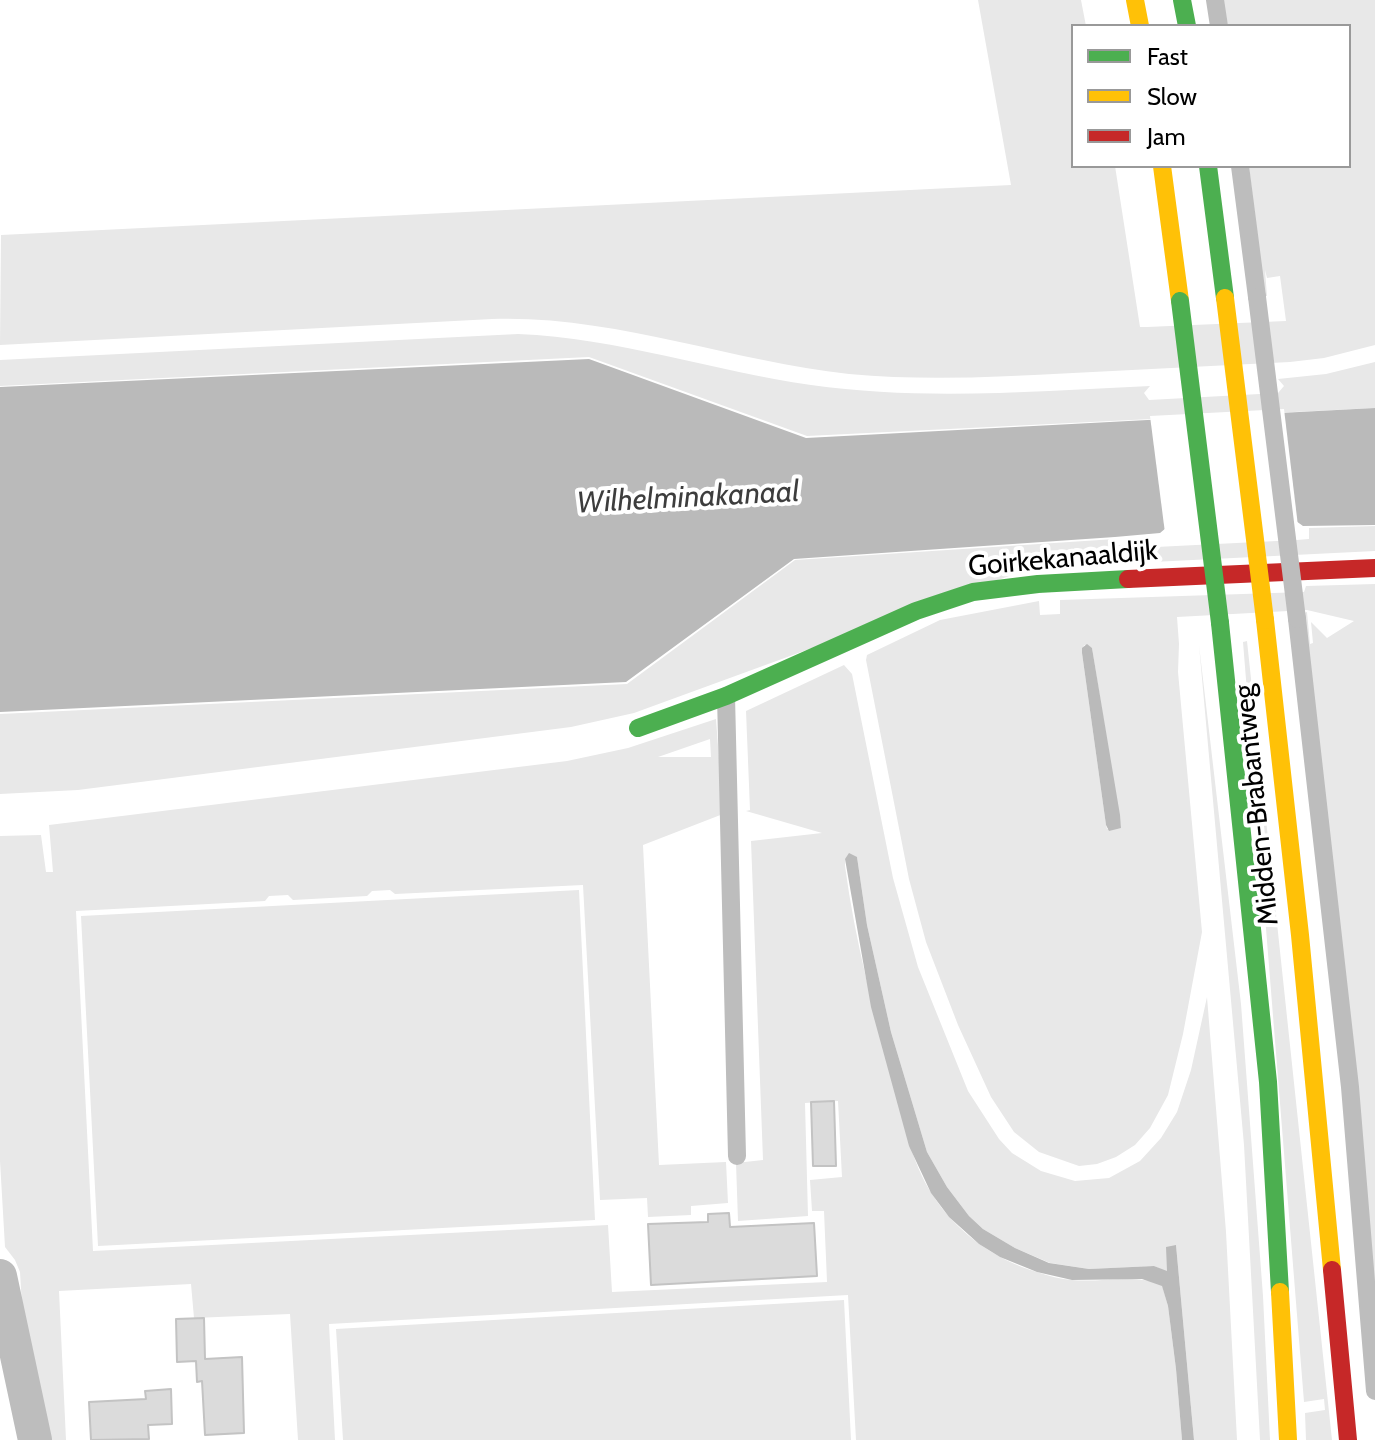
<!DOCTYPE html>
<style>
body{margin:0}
#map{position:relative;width:1375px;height:1440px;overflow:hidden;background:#fff;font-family:Cabin,sans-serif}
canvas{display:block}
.legend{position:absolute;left:1071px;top:24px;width:280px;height:144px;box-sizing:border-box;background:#fff;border:2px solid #999;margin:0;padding:10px 14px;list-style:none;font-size:24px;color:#000}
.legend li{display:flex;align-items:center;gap:16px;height:40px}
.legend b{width:40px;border:2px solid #999}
</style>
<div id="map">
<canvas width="1375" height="1440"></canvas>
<ul class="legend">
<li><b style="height:10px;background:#4caf50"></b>Fast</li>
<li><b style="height:10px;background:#ffc107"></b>Slow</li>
<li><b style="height:10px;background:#c62828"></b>Jam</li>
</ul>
</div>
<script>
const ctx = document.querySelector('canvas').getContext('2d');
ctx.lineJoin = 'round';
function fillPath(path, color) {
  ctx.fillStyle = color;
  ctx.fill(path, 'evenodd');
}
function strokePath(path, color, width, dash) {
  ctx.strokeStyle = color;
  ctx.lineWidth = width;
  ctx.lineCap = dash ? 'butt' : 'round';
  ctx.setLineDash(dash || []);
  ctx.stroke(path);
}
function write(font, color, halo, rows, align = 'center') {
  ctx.font = font + ' Cabin,sans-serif';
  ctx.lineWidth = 8;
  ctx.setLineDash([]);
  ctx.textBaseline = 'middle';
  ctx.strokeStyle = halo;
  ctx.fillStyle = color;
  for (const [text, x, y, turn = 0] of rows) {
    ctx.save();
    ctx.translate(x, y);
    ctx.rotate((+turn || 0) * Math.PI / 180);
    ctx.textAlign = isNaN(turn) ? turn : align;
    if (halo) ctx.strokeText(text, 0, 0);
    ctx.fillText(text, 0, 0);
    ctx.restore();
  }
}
const green = new Path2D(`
 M978 0H1081L1086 26H1073V166H1115L1140 327H1147L1286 321 1280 276 1267 278 1265 270 1267 296H1264L1249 166H1349V26H1228L1223 0H1375V345L1324 358 1290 362C1217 366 1145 369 1073 373 998 377 924 381 849 374 729 361 614 315 492 319L0 345 1 235 1011 185Z
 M518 334C618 338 713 371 811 385 924 401 1037 391 1150 386L1144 393 1149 400 1278 393 1284 386 1278 379 1326 374 1375 362V408L807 436 589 357 0 386V360Z
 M1375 526V551L1031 568 634 713 571 727 78 790 0 794V714L627 684 795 560 1115 539 1109 546 1155 542 1156 547 1297 540 1309 539V528Z
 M1375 584V1291L1337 897 1304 613 1307 612 1310 644 1313 643 1311 622 1327 638 1354 621 1307 610 1177 617 1179 644 1178 672 1202 932 1183 1034 1168 1095 1150 1128 1135 1145 1116 1157 1097 1164 1079 1166 1039 1152 1014 1132 991 1097 958 1025 926 942 909 879 866 660 867 655 940 620 1039 601 1040 615 1060 614V600L1304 592 1306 586ZM1084 645 1092 648 1121 828 1107 829 1106 825 1082 653Z
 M1247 641 1332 1440H1306L1305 1413 1325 1410 1324 1399 1304 1402 1243 642Z
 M1199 645 1241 1004 1263 1296 1270 1440H1260L1244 1145Z
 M844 665 852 674 893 878 918 967 968 1091 999 1139 1012 1153 1041 1171 1075 1181 1109 1178 1140 1161 1161 1138 1177 1112 1191 1070 1207 997 1226 1232 1237 1440H1194L1176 1245 1167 1272 1154 1266 1089 1269 1050 1263 1015 1248 983 1229 969 1216 947 1187 927 1152 891 1032 867 925 857 857 845 859V866C855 941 874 1013 894 1086 904 1123 911 1161 932 1194 955 1231 995 1260 1037 1272 1048 1276 1061 1279 1072 1280 1101 1283 1136 1273 1162 1285L1168 1306 1176 1369 1182 1440H856L848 1295 329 1324 335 1440H298L290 1314 194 1318 191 1284 59 1291 66 1440H38L27 1391 20 1272 15 1260 5 1247 0 1161V836L41 835 46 872H53L49 825 567 761 628 748 716 719 723 814 643 845 659 1165 726 1162 728 1203 691 1206V1215L648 1217 647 1198 600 1200 583 885 395 894 390 890 372 891 367 896 293 900 288 895 269 896 265 901 76 911 93 1251 608 1225 612 1292 827 1282 824 1211H812L810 1180 842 1177 838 1101 805 1103 808 1216 738 1221 736 1163 763 1160 751 841 822 833 746 811 750 810 746 711ZM710 739 711 757H658Z
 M579 890 595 1220 98 1246 81 916Z
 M844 1300 851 1440H343L336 1329Z`);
const water = new Path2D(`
 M589 359 806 438 1375 408V525L1303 526 1296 521 1166 528 1160 533 1115 537 794 559 626 682 0 712V387Z
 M1087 644 1092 648 1120 815 1121 828 1109 831 1106 825 1082 653V648Z
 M849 853 857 857 867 925 891 1032 927 1152 947 1187 969 1216 983 1229 1015 1248 1049 1263 1089 1269 1154 1266 1167 1271 1166 1247 1176 1245 1194 1440H1182L1176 1369 1168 1306 1162 1286 1142 1279 1072 1280 1037 1272 1000 1257 979 1244 949 1217 931 1193 909 1146 871 1007 845 859Z`);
const pier = new Path2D(`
 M1284 409 1298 526 1165 533 1150 416Z`);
const building = new Path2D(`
 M834 1101 836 1166H813L811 1102Z
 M729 1213 730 1227 814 1223 817 1276 651 1285 648 1224 708 1222V1214Z
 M204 1318 205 1359 242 1357 244 1433 205 1435 202 1381 197 1382 196 1361 177 1362 176 1319Z
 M171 1389 172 1424 148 1425 149 1439 91 1440 89 1402 146 1399 145 1391Z`);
const lane = new Path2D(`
 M1215 0 1219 26
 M1240 166 1257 297
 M1297 619 1350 1087 1375 1391
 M726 696 737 1156`);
const street = new Path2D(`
 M0 1276 35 1440`);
const fast = new Path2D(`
 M1182 0 1187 26
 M1208 166 1225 298
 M1220 623 1268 1082 1280 1292
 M638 728 726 696 916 611 973 592 1038 584 1128 579`);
const slow = new Path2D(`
 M1135 0 1140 26
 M1162 166 1180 301
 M1265 620 1300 935 1332 1270
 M1280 1292 1288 1440`);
const jam = new Path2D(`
 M1128 579 1375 568
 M1332 1270 1348 1440`);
const laneBridge = new Path2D(`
 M1257 297 1297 619`);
const fastBridge = new Path2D(`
 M1180 301 1220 623`);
const slowBridge = new Path2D(`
 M1225 298 1265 620`);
const streetNames = [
 ["Goirkekanaaldijk",1063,559,-5],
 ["Midden-Brabantweg",1257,805,-96]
];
const waterNames = [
 ["Wilhelminakanaal",688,498,-3]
];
fillPath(green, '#e8e8e8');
fillPath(water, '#bababa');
fillPath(pier, '#fff');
fillPath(building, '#dbdbdb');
strokePath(building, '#c3c3c3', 2);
strokePath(lane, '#bdbdbd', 18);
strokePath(street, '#bdbdbd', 34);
strokePath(fast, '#4caf50', 18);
strokePath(slow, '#ffc107', 18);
strokePath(jam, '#c62828', 18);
strokePath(laneBridge, '#bdbdbd', 18);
strokePath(fastBridge, '#4caf50', 18);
strokePath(slowBridge, '#ffc107', 18);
write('28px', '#000', '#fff', streetNames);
write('italic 30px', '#3d3d3d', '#fff', waterNames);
</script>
